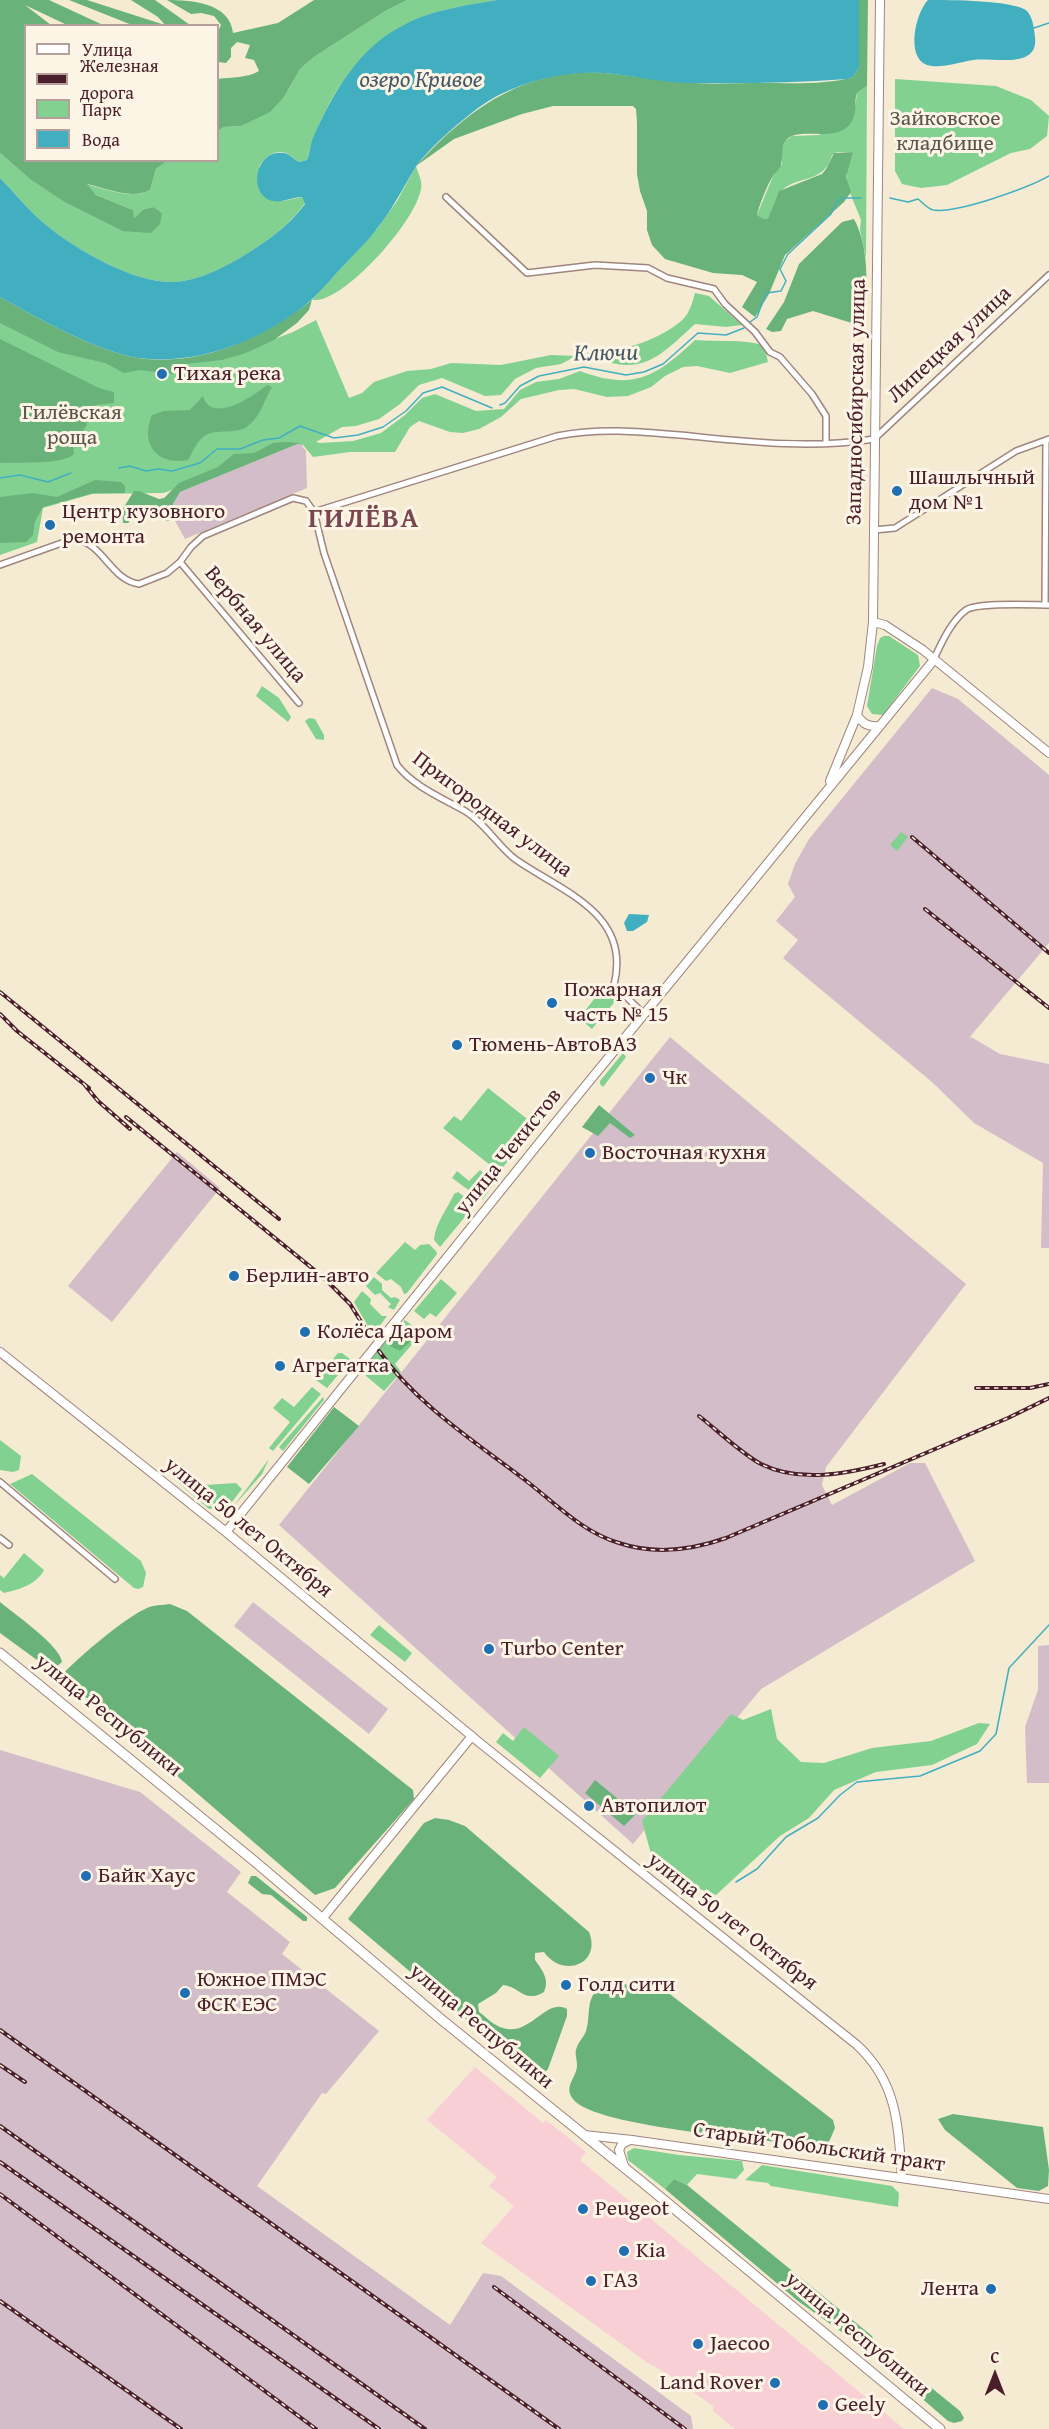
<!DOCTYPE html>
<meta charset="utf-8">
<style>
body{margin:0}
#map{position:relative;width:1049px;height:2429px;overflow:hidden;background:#f4ebd2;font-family:"Gentium Book Plus",serif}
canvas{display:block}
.legend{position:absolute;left:24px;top:24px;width:195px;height:138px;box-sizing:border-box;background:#fcf5e5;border:2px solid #b59f9b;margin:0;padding:8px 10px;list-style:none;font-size:18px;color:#4a1f2b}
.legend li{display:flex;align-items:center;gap:12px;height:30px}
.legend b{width:30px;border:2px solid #b59f9b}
.north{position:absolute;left:965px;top:2345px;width:60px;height:60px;-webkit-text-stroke:4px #fcf5e5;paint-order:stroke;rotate:0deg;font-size:16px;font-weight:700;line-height:24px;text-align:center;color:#4a1f2b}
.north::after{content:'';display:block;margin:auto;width:21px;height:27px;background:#4a1f2b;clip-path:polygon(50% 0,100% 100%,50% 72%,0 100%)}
</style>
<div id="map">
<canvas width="1049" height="2429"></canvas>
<ul class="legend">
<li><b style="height:8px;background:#fff"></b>Улица</li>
<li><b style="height:8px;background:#4a1f2b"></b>Железная дорога</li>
<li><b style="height:16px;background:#82d191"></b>Парк</li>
<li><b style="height:16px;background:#42afc0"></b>Вода</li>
</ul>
<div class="north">С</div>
</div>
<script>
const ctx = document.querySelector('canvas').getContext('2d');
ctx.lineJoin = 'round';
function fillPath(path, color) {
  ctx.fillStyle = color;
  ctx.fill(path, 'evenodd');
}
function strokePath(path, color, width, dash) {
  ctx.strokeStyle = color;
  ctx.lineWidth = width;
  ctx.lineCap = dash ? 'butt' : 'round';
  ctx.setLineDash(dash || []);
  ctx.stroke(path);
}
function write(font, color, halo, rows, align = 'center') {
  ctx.font = font + ' "Gentium Book Plus",serif';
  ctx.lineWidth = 6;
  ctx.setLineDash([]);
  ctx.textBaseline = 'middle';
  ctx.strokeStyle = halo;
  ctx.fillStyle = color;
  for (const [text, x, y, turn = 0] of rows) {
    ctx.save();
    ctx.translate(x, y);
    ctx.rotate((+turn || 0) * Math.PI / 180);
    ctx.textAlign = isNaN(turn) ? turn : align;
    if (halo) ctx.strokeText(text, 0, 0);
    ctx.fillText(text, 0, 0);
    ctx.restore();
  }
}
const built = new Path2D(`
 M475 2067 543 2123 546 2120 586 2152 580 2160 904 2429H735L713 2411V2406L666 2373 648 2363 481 2243 514 2206 489 2186 497 2177 427 2120Z`);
const industrial = new Path2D(`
 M300 443 306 451 307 488 185 539 174 519 173 504 180 492Z
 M932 688 958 699 1049 775V943L969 1038 971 1037 1000 1054 1049 1064V1248H1041L1043 1163 974 1123 932 1082 783 958 798 940 776 921 795 897 788 884 795 864 809 839Z
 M670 1037 966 1284 826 1467 822 1485 832 1505 910 1463H925L975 1561 761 1689 633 1844 279 1525Z
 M177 1152 220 1188 112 1322 68 1286Z
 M253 1602 388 1709 369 1734 234 1626Z
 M1049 1645V1783H1027L1025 1727 1038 1690V1646Z
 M0 1750 140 1792 241 1872 227 1892 290 1942 282 1954 379 2031 326 2094 322 2093 257 2186 450 2325 483 2273 501 2276 691 2416 693 2429H0Z`);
const green = new Path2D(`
 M407 0H497C474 5 447 7 425 16 368 38 332 86 312 143 310 148 309 154 307 160L300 162C295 160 292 157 288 154 276 148 264 157 259 167L283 201 302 197 305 203C289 226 262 245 238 259 219 270 196 281 173 282 131 283 69 246 38 218 25 206 13 191 0 178V153L31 180 64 202 122 231 162 213 154 207 144 209 133 219V210L96 195 86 184C105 189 132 200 150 190L156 169 167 161 218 160V131L224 127 241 126 284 97 300 69 314 57 387 10Z
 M895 79 996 86 1031 100 1049 116 1047 136 1030 149 1011 153 947 185 921 188 902 184 895 171Z
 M867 86 866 258 860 230 861 220 846 183 847 168 853 152H837L832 155C824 183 802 175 783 189 773 197 775 209 768 219H764L757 215 773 176 782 164V149L785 141 792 136 819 135 854 115 857 93Z
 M416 166C418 173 423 182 421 189 415 221 356 287 325 298 321 300 316 300 312 300L377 229 397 201Z
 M695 293 709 296 742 325 726 327 695 324C656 360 639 379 586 353 618 352 654 343 680 322 689 315 692 304 695 293Z
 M0 311 85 354 179 364 227 357 293 332 316 320 349 398 362 393 374 382 407 371 431 369 451 363 501 365 551 355 576 356 561 364 536 368 515 379 501 395 485 396 442 378 419 385 400 404 379 419 356 426 342 427 316 442 320 443 353 441 381 433 405 415 422 398 435 394 476 411 504 409 520 390 536 382 559 379 580 371C633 391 656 377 695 340 719 342 741 339 764 345L768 362 730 373 697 366 683 367 665 376 651 387 628 396 607 397 574 389 559 390 521 399 501 417 479 429 463 433 450 432 419 421 410 427 395 452H350L313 457 303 445 292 443 164 493 92 494 43 508 37 542 0 555Z
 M884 636H889L918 655 920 666 883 715 872 714 867 706 877 646 880 638Z
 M262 686 279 698 291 717 288 722 256 696Z
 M309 718 315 719 324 735V740L316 739 305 721Z
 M901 832 908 837 897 851 890 845Z
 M603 988 617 999 592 1029 579 1018Z
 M623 1053 626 1057 603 1087 600 1084V1081Z
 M488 1088 536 1126 499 1172 443 1128 454 1116 461 1121Z
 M480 1170 495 1183 482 1200 452 1178 457 1171 469 1181Z
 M458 1192 473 1203 474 1206 440 1247 434 1240C435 1223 447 1210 454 1194Z
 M405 1242 415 1250 420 1245 429 1244 436 1251 437 1254 407 1293 404 1294 401 1287 391 1279 386 1281 376 1273Z
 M374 1277 382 1284V1290L391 1298 395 1297 400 1300 394 1310 388 1307 391 1304 380 1293 375 1295 366 1286Z
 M441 1279 457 1293 436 1317 430 1313 424 1319 414 1311Z
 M362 1291 371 1299 370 1304 382 1316H387L373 1335 354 1302Z
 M405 1320 422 1333 395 1364 401 1372 384 1391 366 1376C368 1355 392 1335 405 1320Z
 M338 1353H342L350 1359 349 1362 327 1388 316 1380Z
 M312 1387 321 1394 273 1451 269 1448 290 1422 273 1408 282 1398 294 1407Z
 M323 1397 324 1400 283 1451 279 1447Z
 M0 1440 21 1456 19 1470 13 1472 0 1470Z
 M269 1459 262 1474 233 1507Z
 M182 1465 206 1485 236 1483 242 1489 228 1507 209 1509 174 1479V1474Z
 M32 1474 141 1561 146 1573 143 1587 138 1589 134 1588 10 1484Z
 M24 1553 44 1570C36 1585 20 1589 4 1593L0 1590V1575L4 1578Z
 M379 1625 412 1653 405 1662 370 1635Z
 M771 1709 777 1739 801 1762 824 1763 872 1748 931 1741 979 1723 990 1724 977 1744 932 1765 876 1772 834 1790 809 1818 780 1836 716 1895 681 1882 653 1861 642 1821 731 1714 743 1720Z
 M524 1727 559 1756 540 1778 496 1742 503 1733 513 1741Z
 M634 2148 679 2155 742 2161 744 2170 736 2179 697 2174 687 2185 674 2179 665 2189 628 2160 627 2152Z
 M762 2165 892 2186 899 2193 898 2207 771 2186 768 2183 745 2180Z`);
const forest = new Path2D(`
 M0 0H49L103 25H67L25 5 51 25 26 26V160L167 161 156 169 150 190C131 200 106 188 87 184L96 195 133 210 134 218 144 209 154 207 162 213 160 224 151 233 122 231 64 202 31 180 0 153Z
 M69 0H87L165 25 158 17 131 0H155L190 25H132Z
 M167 0C192 0 230 3 233 33L278 23 314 0H407L387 10 314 57 300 69 284 97 270 112 241 126 224 127 218 131V79C231 77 248 78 259 71L254 60 245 58 250 45 237 42 231 48V57L226 63 218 62V32L221 25 214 16 201 13 191 14Z
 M859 0H868L867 86 857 93C854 100 857 108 854 116 845 144 810 129 792 136 779 141 784 155 781 165 780 169 776 172 773 176 768 183 759 206 757 215L764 219H768L779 191 822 174 826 169 834 153 853 152 846 177 851 192 844 202 785 255 769 294 755 317 742 307 757 282 742 275 713 273 665 259 652 245 647 230V211L640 191 637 174V123L636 109 633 106H553L522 114 454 139 416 166C467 110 523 68 604 73 630 75 655 80 681 82 708 85 735 83 763 83 789 83 828 85 853 77L859 68Z
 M854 219C871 251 866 290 865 325L855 324 813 311 787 319 781 331 772 332 766 329 784 302 799 264 842 222Z
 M0 297C37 318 96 351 138 358 202 367 262 338 312 300L309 310 297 323 274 340 246 353 222 360 186 364 173 374 140 370 124 373 105 363 58 352 0 323Z
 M0 339 99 388 114 392V403L96 405 85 409 87 425 73 444 74 454C63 465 17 462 0 463Z
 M267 385 272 387C264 400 261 416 248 426 234 437 213 425 200 440 195 445 192 454 188 460 156 466 140 443 152 415L164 411 190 410 203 396C211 425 254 396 267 385Z
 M285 442 300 443 180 492 173 504 174 519C164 525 154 515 145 509L135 514 128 523H123L122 510 134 491H139L159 499 164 498 179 483 218 467 234 454 254 453 273 443Z
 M95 480 121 482 125 486V493H94L43 507 35 521 33 535 26 542 0 543V497L33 493 57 497Z
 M599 1105 635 1135 630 1138 610 1123 598 1136 582 1127Z
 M403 1326H408L414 1332 409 1343 400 1351 390 1346 391 1340Z
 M334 1407 359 1426 309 1484 287 1467Z
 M0 1602C14 1614 60 1645 62 1662L55 1668H48L0 1633Z
 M170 1604 187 1611 413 1790 414 1799 335 1888 315 1895 61 1676C75 1660 127 1616 147 1608 153 1605 163 1605 170 1604Z
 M595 1780 636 1814 624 1826 585 1793Z
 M435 1818 449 1820 465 1826 589 1932C602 1964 563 1979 544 1952L535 1953V1960C542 1970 550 1979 544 1992 524 2004 519 1986 503 1985L496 1993 478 2004 479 2012C486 2017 494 2026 503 2028 530 2037 546 1997 567 2009V2016L548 2069 538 2080 348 1919 424 1823Z
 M251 1876H256L307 1917V1921H303L271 1895 262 1894 248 1883Z
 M646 1978H649L833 2120 835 2128 828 2144 819 2147C776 2140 594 2128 573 2099 563 2086 577 2078 577 2065 577 2058 574 2053 577 2047 579 2041 584 2037 586 2031 592 2013 583 1996 606 1983L637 1985Z
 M953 2114 1043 2127 1049 2170 1048 2186 1039 2191 1017 2188 945 2130 938 2119Z
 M674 2179 687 2185 872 2336 874 2343 866 2346 860 2345 798 2301 665 2189Z
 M886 2354 891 2355 960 2411 964 2418 962 2421 954 2423 948 2421 883 2365 882 2358Z`);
const water = new Path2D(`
 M497 0H859V68L853 77 847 79C793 83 740 84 686 83 658 82 631 75 603 73 568 71 531 79 499 95 476 106 429 147 415 168 403 188 393 208 379 226 370 239 357 251 346 263 334 275 323 290 309 302 263 340 199 366 138 358 96 351 37 318 0 297V178C13 191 25 206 38 218 69 246 131 283 173 282 196 281 219 270 238 259 262 245 289 226 305 204L302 197C292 197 282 203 273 201 247 195 255 148 284 153 290 154 294 160 300 162L307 160C310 153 310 145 313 138 332 94 359 47 404 25 431 10 467 5 497 0Z
 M928 0C950 0 1014 0 1027 11 1033 18 1034 28 1035 37 1039 70 993 57 973 60 959 62 941 69 927 65 905 57 916 12 928 0Z
 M629 914 649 915 647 922 633 931H627L624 923Z`);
const stream = new Path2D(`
 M1034 28 1049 23
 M890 198 908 202 918 199C923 203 928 209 933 210 956 214 1028 188 1049 176
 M750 322 757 317 766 293 781 291 786 281 780 269 788 254 831 214 837 202 843 198H861
 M500 405 505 403 520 386 539 376 584 367 626 375 644 372 663 364 698 333 726 335 744 328
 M119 468 130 466 146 471 158 469 172 471 200 463 217 449H240L263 440 279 438 300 426 334 438 358 435 383 427 406 411 423 393 442 387 492 408
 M0 478 20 475 48 482 71 473
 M736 1882 757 1869 786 1837 818 1818 840 1795 857 1782 920 1776 980 1751 996 1734 1009 1668 1049 1625`);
const street = new Path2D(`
 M446 197 527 273 595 265 648 268 667 278 714 289 725 304 755 332 770 352 780 357 812 394 826 416V442
 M314 512 557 436C602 427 645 432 690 436 750 442 814 449 874 439L1049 275
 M874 530 895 528 1016 451 1049 439
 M180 562 299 703
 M0 565 73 539C103 541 110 580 139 584L167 573 180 562 191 547 203 536 293 498 306 501 314 512 324 553 397 765C413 786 442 798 465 811 485 823 497 845 515 859 562 892 632 913 614 985L645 1015
 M1045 605 1046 440
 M933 661C941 644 951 621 966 610 978 602 1032 605 1049 605
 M0 1482 115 1579
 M0 1538 9 1545`);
const secondary = new Path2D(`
 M873 622 885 625 923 650 1049 753
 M857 715C863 724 868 727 879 726
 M830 781 857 715 868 667 873 622 880 0
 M0 1352 226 1532 480 1743 857 2045C898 2083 898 2126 902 2178
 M226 1532 560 1117 933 661
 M322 1919 472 1736
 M584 2135 632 2140 1049 2199
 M624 2166 619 2150 622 2144 630 2140`);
const primary = new Path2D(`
 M0 1653 253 1860 442 2020 647 2186 940 2429`);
const rail = new Path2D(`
 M912 837 1049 953
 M925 909 1049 1008
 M0 992 279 1219
 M0 1014 17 1031 89 1088
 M84 1084 98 1101 130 1129
 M126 1117 323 1277 350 1304 370 1336
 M379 1351C416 1404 474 1441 525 1480 555 1503 582 1532 619 1543 655 1555 692 1550 726 1538L1008 1418 1049 1398
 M976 1388H1030L1049 1384
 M699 1416C717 1430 742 1454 761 1464 799 1483 845 1474 884 1464
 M0 2030 559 2429
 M0 2065 25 2082
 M0 2126 425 2429
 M0 2162 379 2429
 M0 2194 316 2429
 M494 2287 685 2429
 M0 2301 181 2429`);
const markers = [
 [162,374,6,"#1f6fb2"],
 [897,491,6,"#1f6fb2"],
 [50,525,6,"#1f6fb2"],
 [552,1003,6,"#1f6fb2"],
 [457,1045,6,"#1f6fb2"],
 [650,1078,6,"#1f6fb2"],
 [590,1153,6,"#1f6fb2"],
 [234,1276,6,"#1f6fb2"],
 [305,1332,6,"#1f6fb2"],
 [280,1366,6,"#1f6fb2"],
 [489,1649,6,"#1f6fb2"],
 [589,1806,6,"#1f6fb2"],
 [86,1876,6,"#1f6fb2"],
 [566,1985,6,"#1f6fb2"],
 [185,1993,6,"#1f6fb2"],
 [583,2209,6,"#1f6fb2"],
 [624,2251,6,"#1f6fb2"],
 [591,2281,6,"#1f6fb2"],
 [991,2289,6,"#1f6fb2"],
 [698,2344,6,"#1f6fb2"],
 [775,2383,6,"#1f6fb2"],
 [823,2405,6,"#1f6fb2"]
];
const parkNames = [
 ["Зайковское",945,119],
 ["кладбище",945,144],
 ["Гилёвская",72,413],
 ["роща",72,438]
];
const streetNames = [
 ["Липецкая улица",950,345,-43],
 ["Западносибирская улица",857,402,-89],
 ["Вербная улица",255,625,50],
 ["Пригородная улица",492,815,37],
 ["улица Чекистов",509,1152,-51],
 ["улица 50 лет Октября",248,1528,39],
 ["улица Республики",108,1716,39],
 ["улица 50 лет Октября",732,1922,38],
 ["улица Республики",481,2027,40],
 ["Старый Тобольский тракт",819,2148,8],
 ["улица Республики",857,2335,40]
];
const poiNames = [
 ["Тихая река",174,374],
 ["Шашлычный",909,478],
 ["дом №1",909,503],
 ["Центр кузовного",62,512],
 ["ремонта",62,537],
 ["Пожарная",564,990],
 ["часть № 15",564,1015],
 ["Тюмень-АвтоВАЗ",469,1045],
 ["Чк",662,1078],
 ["Восточная кухня",602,1153],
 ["Берлин-авто",246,1276],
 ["Колёса Даром",317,1332],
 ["Агрегатка",292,1366],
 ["Turbo Center",501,1649],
 ["Автопилот",601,1806],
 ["Байк Хаус",98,1876],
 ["Южное ПМЭС",197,1980],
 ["ФСК ЕЭС",197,2005],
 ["Голд сити",578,1985],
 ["Peugeot",595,2209],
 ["Kia",636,2251],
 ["ГАЗ",603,2281],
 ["Лента",979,2289,"right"],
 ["Jaecoo",710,2344],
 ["Land Rover",763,2383,"right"],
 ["Geely",835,2405]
];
const waterNames = [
 ["озеро Кривое",421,81],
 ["Ключи",606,354,-1]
];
const districtNames = [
 ["ГИЛЁВА",364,520]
];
fillPath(built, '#f7cfd4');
fillPath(industrial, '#d2bdc8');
fillPath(green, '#82d191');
fillPath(forest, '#69b37b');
fillPath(water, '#42afc0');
strokePath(stream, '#42afc0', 1.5);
strokePath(street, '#9f857e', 8);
strokePath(secondary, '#9f857e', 10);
strokePath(primary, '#9f857e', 11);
strokePath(street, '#fff', 5);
strokePath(secondary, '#fff', 8);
strokePath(primary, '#fff', 9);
strokePath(rail, '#4a1f2b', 4);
strokePath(rail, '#fcf5e5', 1.5, [4.5]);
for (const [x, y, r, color] of markers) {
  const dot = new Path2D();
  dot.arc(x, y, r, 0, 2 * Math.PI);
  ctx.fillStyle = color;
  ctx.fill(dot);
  strokePath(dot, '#fcf5e5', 2);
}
write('22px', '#5b544a', '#fcf5e5', parkNames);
write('22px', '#4a1f2b', '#fcf5e5', streetNames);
write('22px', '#4a1f2b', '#fcf5e5', poiNames, 'left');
write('italic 24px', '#475967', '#fcf5e5', waterNames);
ctx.letterSpacing = '1.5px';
write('bold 28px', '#7a474e', '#fcf5e5', districtNames);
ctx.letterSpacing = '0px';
</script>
